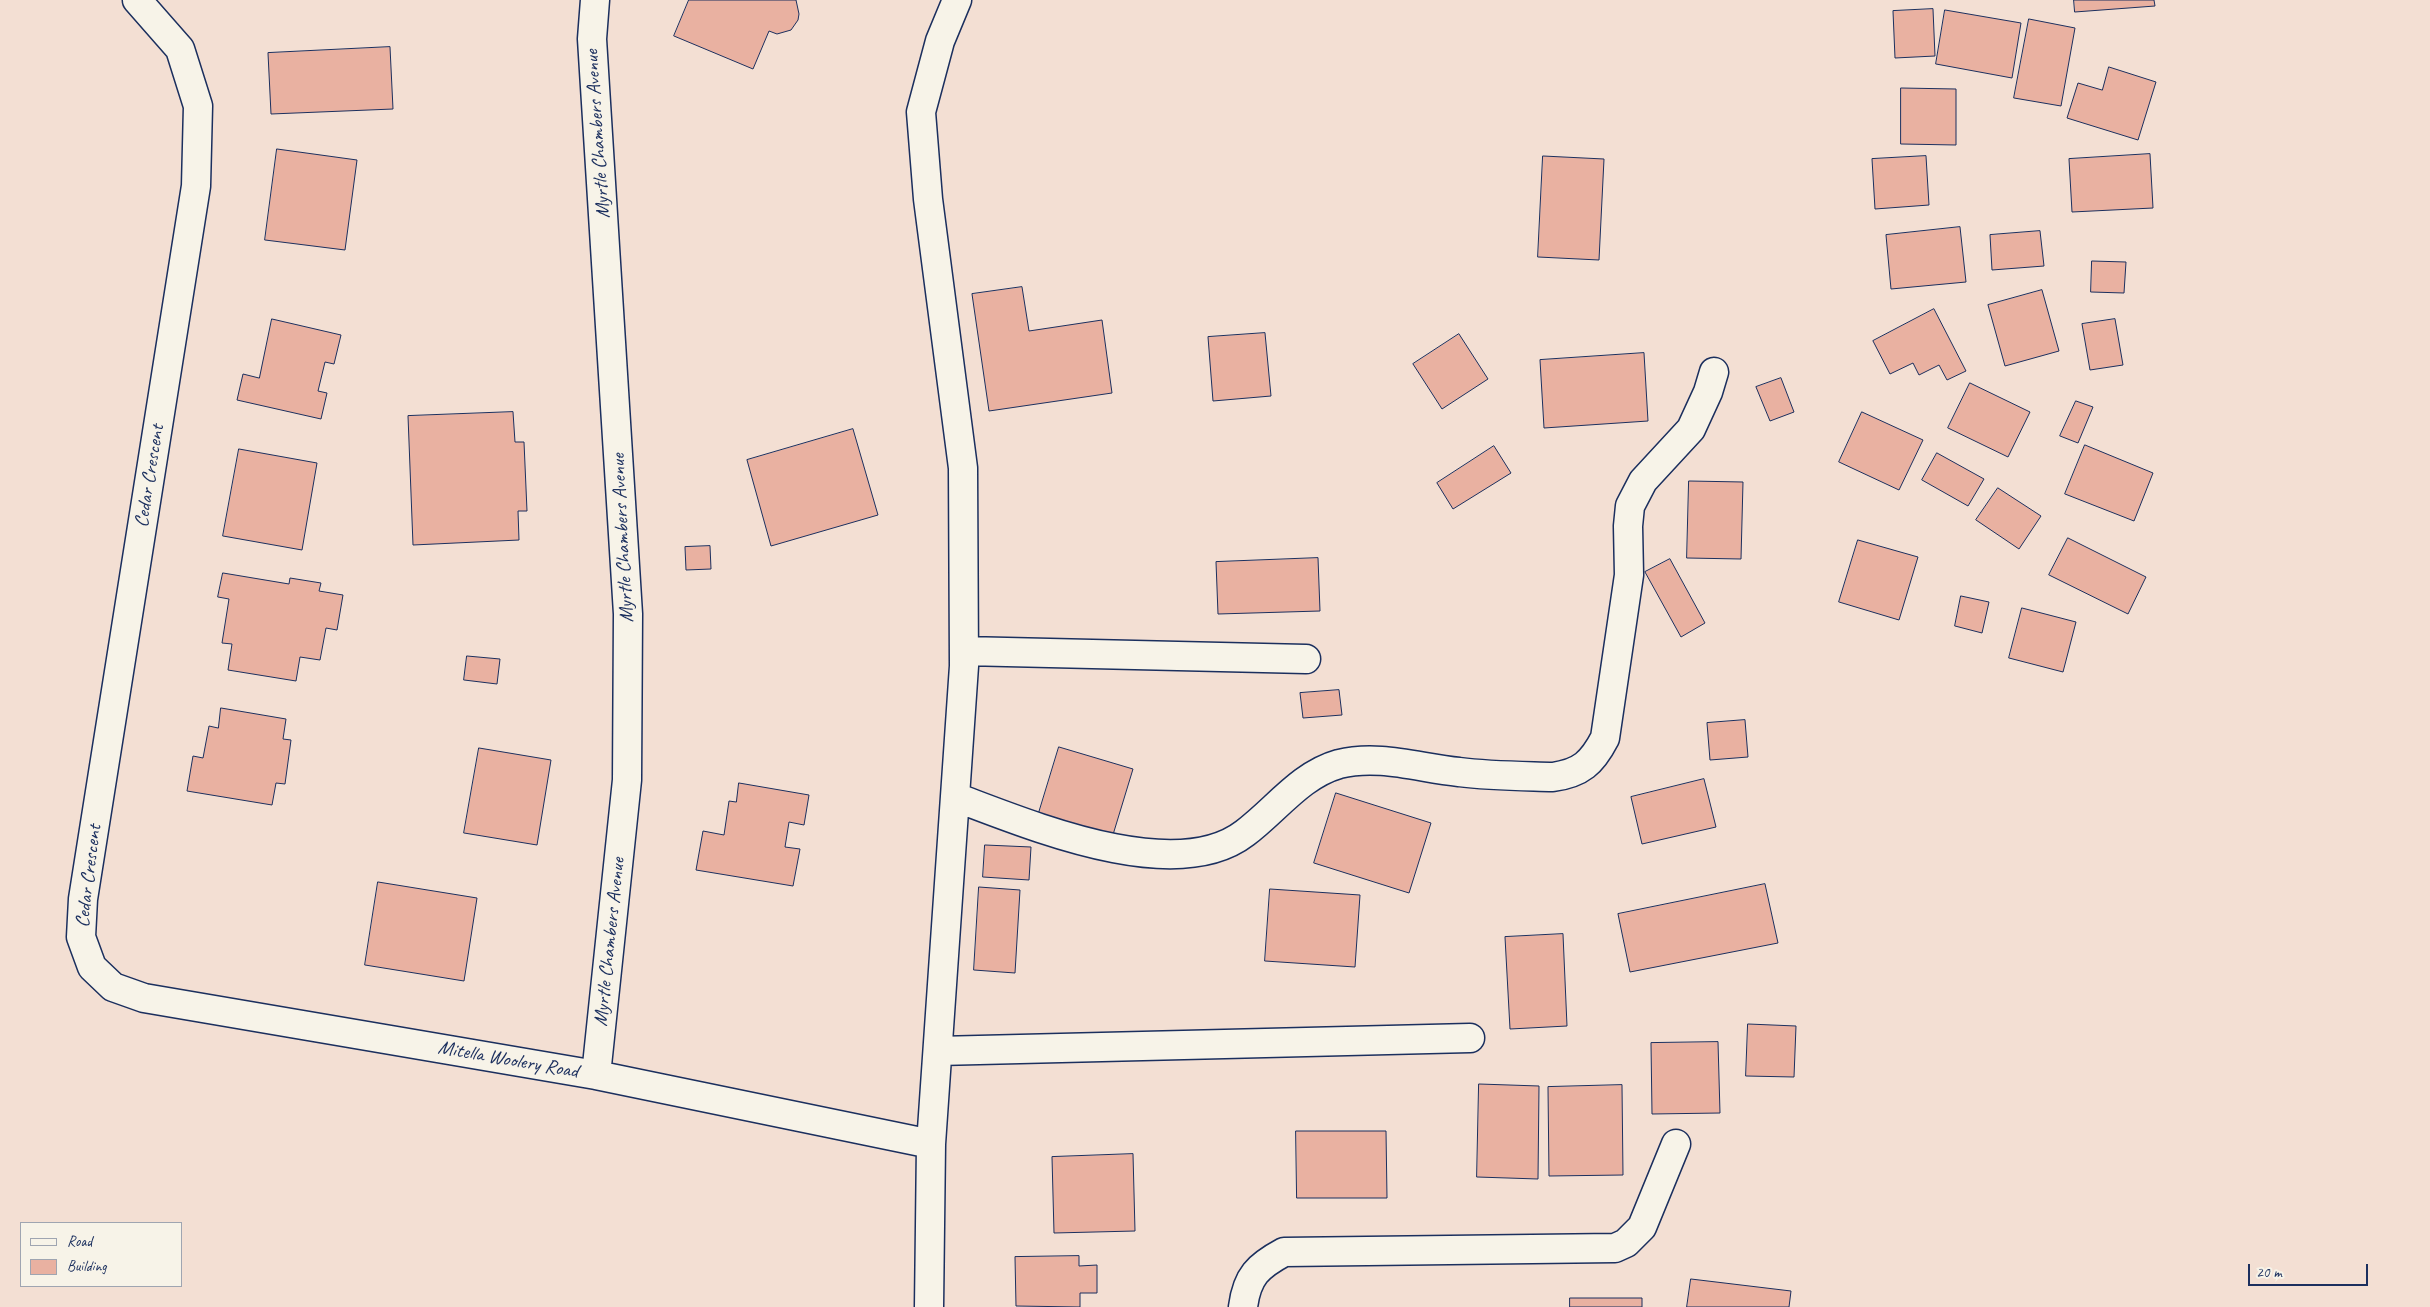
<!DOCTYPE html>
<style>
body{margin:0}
#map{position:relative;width:2430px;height:1307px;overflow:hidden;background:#f3dfd3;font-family:Caveat,sans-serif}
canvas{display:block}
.legend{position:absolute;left:20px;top:1222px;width:162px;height:65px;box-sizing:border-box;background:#f7f3e8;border:1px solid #9fa5b1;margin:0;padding:6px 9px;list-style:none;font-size:15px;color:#1b2f5e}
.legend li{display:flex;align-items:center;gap:10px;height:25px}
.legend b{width:25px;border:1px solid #9fa5b1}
.scale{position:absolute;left:2248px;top:1264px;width:120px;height:22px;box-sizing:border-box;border:2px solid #1b2f5e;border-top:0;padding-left:6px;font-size:15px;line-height:18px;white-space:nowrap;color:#1b2f5e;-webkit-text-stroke:4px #f7f3e8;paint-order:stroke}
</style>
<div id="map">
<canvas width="2430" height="1307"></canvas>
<ul class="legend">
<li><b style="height:6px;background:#f7f3e8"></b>Road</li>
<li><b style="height:14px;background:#e9b1a1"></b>Building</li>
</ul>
<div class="scale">20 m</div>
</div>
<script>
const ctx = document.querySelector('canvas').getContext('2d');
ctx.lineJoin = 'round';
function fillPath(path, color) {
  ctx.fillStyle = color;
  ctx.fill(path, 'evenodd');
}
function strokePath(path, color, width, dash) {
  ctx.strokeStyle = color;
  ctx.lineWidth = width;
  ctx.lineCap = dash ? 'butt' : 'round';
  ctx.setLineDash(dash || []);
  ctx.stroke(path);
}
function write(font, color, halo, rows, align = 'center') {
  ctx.font = font + ' Caveat,sans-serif';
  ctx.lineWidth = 4;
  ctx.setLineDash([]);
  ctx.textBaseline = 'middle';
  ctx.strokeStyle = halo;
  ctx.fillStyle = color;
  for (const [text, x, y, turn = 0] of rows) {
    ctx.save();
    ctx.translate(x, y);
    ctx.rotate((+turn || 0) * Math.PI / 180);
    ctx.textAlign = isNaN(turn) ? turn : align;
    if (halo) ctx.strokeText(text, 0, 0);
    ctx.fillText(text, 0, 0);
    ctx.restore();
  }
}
const building = new Path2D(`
 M689 0H796L799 14 798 20 791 30 777 34 769 31 753 69 674 36Z
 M2074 0H2154L2155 6 2075 12Z
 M1933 9 1935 56 1895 58 1893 11Z
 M1945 10 2021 23 2012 78 1936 64Z
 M2029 19 2075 28 2061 106 2014 98Z
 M390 47 393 109 271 114 268 53Z
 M2109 67 2156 82 2138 140 2067 118 2078 83 2102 90Z
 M1901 88 1956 89V145L1901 144Z
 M277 149 357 160 345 250 265 240Z
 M2150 154 2153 208 2072 212 2069 159Z
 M1543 156 1604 159 1599 260 1538 257Z
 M1926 156 1929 205 1875 209 1872 159Z
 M1960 227 1966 282 1891 289 1886 235Z
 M2040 231 2044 266 1992 270 1990 235Z
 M2092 261 2126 262 2124 293 2091 292Z
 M1022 287 1029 331 1102 320 1112 393 989 411 972 294Z
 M2042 290 2059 351 2005 366 1988 305Z
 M1934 309 1966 371 1947 380 1939 365 1919 375 1913 363 1890 374 1873 341Z
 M272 319 341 335 334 364 325 362 318 391 327 393 321 419 237 400 243 374 259 378Z
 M2115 319 2123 365 2090 370 2082 324Z
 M1265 333 1271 396 1213 401 1208 337Z
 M1459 334 1488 379 1442 409 1413 364Z
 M1644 353 1648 421 1544 428 1540 360Z
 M1781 378 1794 412 1770 421 1756 387Z
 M1970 383 2030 412 2008 457 1948 428Z
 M2076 401 2093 407 2078 443 2060 436Z
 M513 412 515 442H524L527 511H518L519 540 413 545 408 416Z
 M1862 412 1923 440 1899 490 1839 462Z
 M853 429 878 515 771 546 747 460Z
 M2085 445 2153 473 2134 521 2065 494Z
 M1494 446 1511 473 1453 509 1437 483Z
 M239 449 317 463 302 550 223 536Z
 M1937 453 1984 479 1968 506 1922 480Z
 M1689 481 1743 482 1741 559 1687 558Z
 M1998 488 2041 516 2019 549 1976 520Z
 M2068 538 2146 577 2128 614 2049 575Z
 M1858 540 1918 557 1899 620 1839 602Z
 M710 546 711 569 686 570 685 547Z
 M1318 558 1320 611 1218 614 1216 562Z
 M1670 559 1705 623 1681 637 1645 572Z
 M223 573 289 584 290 578 321 583 319 591 343 595 337 630 326 628 320 660 300 657 296 681 228 670 232 644 222 643 229 599 218 597Z
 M1961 596 1989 602 1982 633 1955 626Z
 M2022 608 2076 622 2063 672 2009 658Z
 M467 656 500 659 497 684 464 680Z
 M1339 690 1342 715 1303 718 1300 693Z
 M221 708 286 719 283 739 291 740 285 784 276 783 272 805 187 791 193 756 203 758 209 726 218 728Z
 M1745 720 1748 757 1710 760 1707 723Z
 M1059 747 1133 769 1112 838 1038 816Z
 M479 748 551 760 537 845 464 833Z
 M1704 779 1716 827 1642 844 1631 797Z
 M739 783 809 795 804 825 789 822 785 847 800 849 793 886 696 870 703 831 724 835 729 801 736 802Z
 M1336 793 1431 823 1409 893 1314 863Z
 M985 845 1031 847 1029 880 983 877Z
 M378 882 477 898 464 981 365 965Z
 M1765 884 1778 943 1630 972 1618 914Z
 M979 887 1020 890 1015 973 974 970Z
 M1270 889 1360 895 1355 967 1265 961Z
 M1563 934 1567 1026 1510 1029 1505 937Z
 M1748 1024 1796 1026 1794 1077 1746 1076Z
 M1718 1042 1720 1113 1652 1114 1651 1043Z
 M1479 1084 1539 1086 1538 1179 1477 1177Z
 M1622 1085 1623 1175 1549 1176 1548 1087Z
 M1296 1131H1386L1387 1198H1297Z
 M1133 1154 1135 1231 1054 1233 1052 1157Z
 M1079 1256V1266L1097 1265V1293H1080V1307L1016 1306 1015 1257Z
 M1691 1279 1791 1291 1789 1307H1687Z
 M1570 1298H1642V1307H1570Z`);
const minor = new Path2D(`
 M137 0 180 49 198 106 196 186 83 899 81 937 92 967 113 987 144 998 596 1075 931 1144
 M595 0 592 39 628 614 627 780 596 1075
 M964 651 1306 659
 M955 797C1028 824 1175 887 1245 833 1276 810 1300 775 1339 764 1379 754 1419 768 1459 772 1490 776 1522 776 1553 777 1581 773 1592 763 1605 738L1629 575 1628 526 1630 506 1643 481 1691 429 1708 392 1714 372
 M938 1051 1470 1038
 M929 1307 931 1144 964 666 963 468 928 199 921 112 940 41 957 0
 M1243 1307C1247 1276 1258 1266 1284 1252L1615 1248 1626 1243 1642 1227 1676 1144`);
const streetNames = [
 ["Myrtle Chambers Avenue",598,134,-94],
 ["Cedar Crescent",150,476,-81],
 ["Myrtle Chambers Avenue",623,538,-93],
 ["Cedar Crescent",89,876,-83],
 ["Myrtle Chambers Avenue",610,942,-84],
 ["Mitella Woolery Road",508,1060,10]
];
fillPath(building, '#e9b1a1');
strokePath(building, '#1b2f5e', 1);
strokePath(minor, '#1b2f5e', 31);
strokePath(minor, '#f7f3e8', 28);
write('20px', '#1b2f5e', '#f7f3e8', streetNames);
</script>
